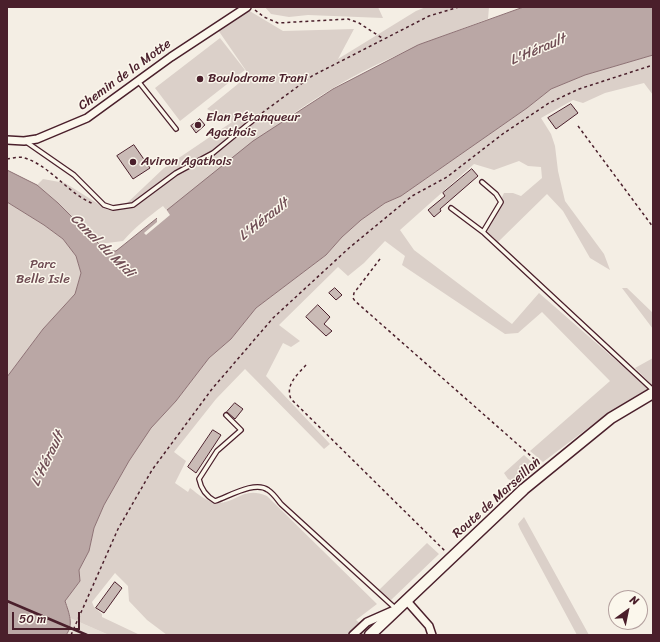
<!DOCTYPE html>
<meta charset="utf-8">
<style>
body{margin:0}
#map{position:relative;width:660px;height:642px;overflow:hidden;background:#f4eee4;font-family:Sriracha,sans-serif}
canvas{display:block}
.frame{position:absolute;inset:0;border:8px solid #4a1f2b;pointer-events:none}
.north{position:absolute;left:608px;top:590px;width:40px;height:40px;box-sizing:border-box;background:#fbf7ec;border:1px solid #b4a19f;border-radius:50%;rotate:33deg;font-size:11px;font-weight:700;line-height:16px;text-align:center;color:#4a1f2b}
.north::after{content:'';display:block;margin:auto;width:14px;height:18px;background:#4a1f2b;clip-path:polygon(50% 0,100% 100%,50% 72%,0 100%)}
.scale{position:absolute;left:12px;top:612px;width:68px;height:18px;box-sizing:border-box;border:2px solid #4a1f2b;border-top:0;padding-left:5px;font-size:12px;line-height:14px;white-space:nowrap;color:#4a1f2b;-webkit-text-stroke:3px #fbf7ec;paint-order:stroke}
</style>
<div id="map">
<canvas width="660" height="642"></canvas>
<div class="frame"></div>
<div class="north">N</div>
<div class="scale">50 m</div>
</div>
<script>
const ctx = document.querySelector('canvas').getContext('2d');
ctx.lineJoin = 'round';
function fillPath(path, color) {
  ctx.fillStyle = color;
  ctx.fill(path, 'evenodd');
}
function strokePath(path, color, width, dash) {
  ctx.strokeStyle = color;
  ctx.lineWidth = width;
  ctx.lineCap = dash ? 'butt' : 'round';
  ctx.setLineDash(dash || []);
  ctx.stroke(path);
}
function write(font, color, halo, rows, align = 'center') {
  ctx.font = font + ' Sriracha,sans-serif';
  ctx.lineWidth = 3;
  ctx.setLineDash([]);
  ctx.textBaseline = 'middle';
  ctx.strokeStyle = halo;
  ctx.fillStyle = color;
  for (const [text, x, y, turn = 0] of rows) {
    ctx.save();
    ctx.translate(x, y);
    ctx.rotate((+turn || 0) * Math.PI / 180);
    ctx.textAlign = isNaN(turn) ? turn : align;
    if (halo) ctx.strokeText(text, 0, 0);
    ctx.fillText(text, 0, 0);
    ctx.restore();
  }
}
const built = new Path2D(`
 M70 618 109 635H66L69 631Z`);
const green = new Path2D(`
 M265 7H378L383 18 308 15 289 17 271 14Z
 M426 7H489L488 19C445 35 403 51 362 72 291 109 229 161 167 211L163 206C148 217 135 227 123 241L99 244 58 203 37 185 43 179 65 183 108 210 125 205 164 168 232 122 207 109 249 75 218 30 248 10 283 31 354 29 338 59 416 11Z
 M220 38 245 70 180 121 155 88Z
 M653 55V95L644 83 605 93 583 103 573 100 541 118 551 134 555 146 558 171 565 201 604 254 610 270 590 258 563 211 547 194 498 242 483 227 495 212 504 193H513L521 196 542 178 541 167 528 166 519 161 494 170 474 164 400 230 414 250 512 324 539 293 650 390 596 422 543 462 530 451 610 381 542 312 518 333 505 334 402 265 405 256 385 241 364 263 348 276 338 267 279 325 300 341 291 347 283 343 266 376 330 444 324 449 245 369 216 399 174 452 186 461 175 483 188 492 190 488C198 494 208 503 218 503 237 503 243 486 267 496L377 604 356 620 369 631 365 635H167L147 620 129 601 128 586 115 573 92 602 94 607 102 614V617L140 635H109L70 618 65 601 80 581 79 570 89 551 94 528 104 505 129 461 151 428 176 401 209 358 231 339 256 308 326 255 342 237 361 220 385 203 401 196 527 108 551 89 585 75Z
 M7 202 44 225 63 239 76 256 81 273 75 294 43 329 7 377Z
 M622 288H627L653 313V329Z
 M653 358V385H652L635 368Z
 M524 455 537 467 519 484 508 479 504 473Z
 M524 517 589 635H577L520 529 518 524Z
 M427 543 439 554 391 600 379 590Z`);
const water = new Path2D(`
 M524 7H653V55L585 75 551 89 527 108 401 196 385 203 361 220 342 237 326 255 256 308 231 339 209 358 176 401 151 428 129 461 104 505 94 528 89 551 79 570 80 581 65 601C69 613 74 625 66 635H7V377L43 329 75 294 81 273 76 256 63 239 44 225 7 202V170L37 185 58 203 102 247 107 251H116L253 141 333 89 418 45Z`);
const pier = new Path2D(`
 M166 209 170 215 146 235 144 233 157 222V217Z`);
const building = new Path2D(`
 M571 104 578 113 556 129 548 118Z
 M200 119 205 125 196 133 191 126Z
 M134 145 150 168 133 179 117 156Z
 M472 169 478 176 440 209 441 211 434 217 428 210 445 196 443 193Z
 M335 288 342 295 336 300 329 293Z
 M318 305 330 317 324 324 332 331 326 336 306 317Z
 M235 403 243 409 235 419 227 412Z
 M213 430 221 435 196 473 188 467Z
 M115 582 122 588 104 613 96 608Z`);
const path = new Path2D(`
 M255 10 264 17 278 23 348 19 359 23 382 38
 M262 113 312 76 429 16 459 7
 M578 126 653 227
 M7 159C13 158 20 156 25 158 52 167 68 194 94 204
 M380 259 354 293 353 298 355 301 540 464
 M306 365C297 375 285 385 291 399L445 551
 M71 635 118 529 152 470 212 389 273 318 349 248 412 196 447 177 504 133 549 103 579 89 653 65`);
const service = new Path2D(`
 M138 81 176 129
 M25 141 74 175 104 205 113 208 133 205 176 173 213 153 257 117
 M451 208 483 232 501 202 496 194 482 182
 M483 232 653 390
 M226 415 241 430 217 451 199 479C201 489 206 496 215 501 228 497 255 480 268 490 273 493 277 499 281 504L395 608`);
const minor = new Path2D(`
 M7 140 24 141 37 139 87 118 171 57 247 7
 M406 600 429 626 432 635
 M353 635 367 622 392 611`);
const secondary = new Path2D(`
 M370 635 524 489 611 418 653 393`);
const rail = new Path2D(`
 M7 601 87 635`);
const markers = [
 [200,79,4,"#4a1f2b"],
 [198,125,4,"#4a1f2b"],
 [133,162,4,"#4a1f2b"]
];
const streetNames = [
 ["Chemin de la Motte",125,75,-36],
 ["Route de Marseillan",497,498,-42]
];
const poiNames = [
 ["Boulodrome Trani",208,79],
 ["Elan Pétanqueur",206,118],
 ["Agathois",206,133],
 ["Aviron Agathois",141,162]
];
const parkNames = [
 ["Parc",43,265],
 ["Belle Isle",43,280]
];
const waterNames = [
 ["L'Hérault",538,50,-23],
 ["L'Hérault",264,220,-38],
 ["Canal du Midi",102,246,45],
 ["L'Hérault",48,459,-64]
];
fillPath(built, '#e7dfd6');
fillPath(green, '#dbd0c9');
fillPath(water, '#baa7a5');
strokePath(water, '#8d7174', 1);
fillPath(pier, '#f4eee4');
fillPath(building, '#cabbb6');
strokePath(building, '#4a1f2b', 1);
strokePath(service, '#4a1f2b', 6);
strokePath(minor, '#4a1f2b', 10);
strokePath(secondary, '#4a1f2b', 13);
strokePath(path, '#4a1f2b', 1.5, [3, 3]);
strokePath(service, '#fbf7ec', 3.5);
strokePath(minor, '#fbf7ec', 7);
strokePath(secondary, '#fbf7ec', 10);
strokePath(rail, '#4a1f2b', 2.5);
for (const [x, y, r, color] of markers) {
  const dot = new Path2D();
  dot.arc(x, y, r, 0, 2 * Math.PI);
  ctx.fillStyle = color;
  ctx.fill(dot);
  strokePath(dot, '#fbf7ec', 1.5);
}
write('13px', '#4a1f2b', '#fbf7ec', streetNames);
write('13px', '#4a1f2b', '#fbf7ec', poiNames, 'left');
write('13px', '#6e4b52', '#fbf7ec', parkNames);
write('italic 14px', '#714f56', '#fbf7ec', waterNames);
</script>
